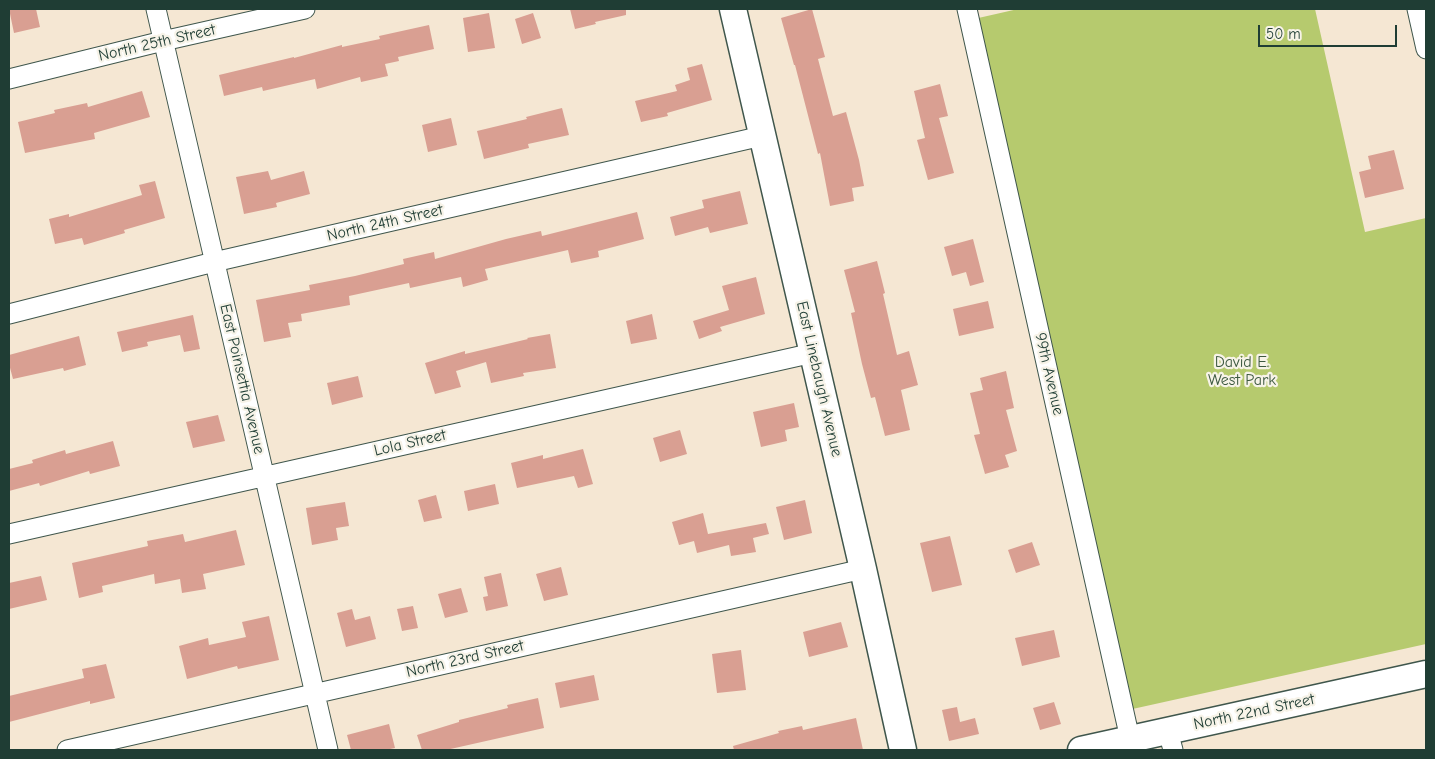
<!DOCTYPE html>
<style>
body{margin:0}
#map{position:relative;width:1435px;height:759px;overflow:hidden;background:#f5e7d3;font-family:"Comic Neue",sans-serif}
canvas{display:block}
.frame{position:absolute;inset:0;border:10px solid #1f3d34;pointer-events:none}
.scale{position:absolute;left:1258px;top:25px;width:139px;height:22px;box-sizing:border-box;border:2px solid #1f3d34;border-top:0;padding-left:6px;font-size:15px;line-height:18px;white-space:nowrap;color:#1f3d34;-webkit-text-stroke:4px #f7f3e8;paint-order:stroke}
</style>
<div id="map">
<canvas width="1435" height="759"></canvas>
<div class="frame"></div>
<div class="scale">50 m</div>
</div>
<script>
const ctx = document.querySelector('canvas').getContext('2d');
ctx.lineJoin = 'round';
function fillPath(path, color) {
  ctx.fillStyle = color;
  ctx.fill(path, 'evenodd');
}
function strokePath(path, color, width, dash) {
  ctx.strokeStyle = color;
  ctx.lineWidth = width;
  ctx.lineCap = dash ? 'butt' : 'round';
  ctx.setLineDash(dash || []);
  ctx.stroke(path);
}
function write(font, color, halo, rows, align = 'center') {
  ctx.font = font + ' "Comic Neue",sans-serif';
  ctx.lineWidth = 4.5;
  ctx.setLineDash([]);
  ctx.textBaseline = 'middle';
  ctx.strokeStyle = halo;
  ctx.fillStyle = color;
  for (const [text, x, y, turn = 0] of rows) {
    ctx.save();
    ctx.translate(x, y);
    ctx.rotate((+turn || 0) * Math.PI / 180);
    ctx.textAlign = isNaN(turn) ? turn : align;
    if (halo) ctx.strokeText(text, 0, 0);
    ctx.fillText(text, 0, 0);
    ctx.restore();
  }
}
const green = new Path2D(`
 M1018 9H1315L1365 232 1426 218V644L1128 710 974 19Z`);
const building = new Path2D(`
 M9 9H36L40 27 14 33Z
 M570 9H626V15L595 22 596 24 575 29Z
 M812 9 825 57 818 59 833 116 846 112 859 160 864 186 852 188 854 201 830 206 820 153 818 154 795 65H794L781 18Z
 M489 13 495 48 468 52 463 18Z
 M533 13 541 38 522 44 515 19Z
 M429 25 434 49 398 57 399 61 385 64 388 76 361 82 360 77 317 89 315 79 263 91 262 87 224 96 219 75 294 57V58L342 45V47L380 39 379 36Z
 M702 64 712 100 667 113 668 116 641 122 635 101 677 91 675 85 690 80 687 68Z
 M940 84 948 116 939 118 954 173 928 180 917 140 925 138 914 91Z
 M142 91 150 117 94 133 95 139 25 153 18 122 55 113 54 110 87 103 88 107Z
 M562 108 569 135 528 144 529 148 484 159 477 131 527 119 526 117Z
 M451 118 457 145 428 152 422 125Z
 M1394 150 1404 189 1365 198 1359 172 1371 169 1368 156Z
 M268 171 271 180 304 171 310 194 276 203 277 207 244 214 236 177Z
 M155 181 165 218 124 230 125 233 84 245 82 238 55 244 49 219 69 214V217L142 195 139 185Z
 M740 191 748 224 710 233 708 227 675 236 670 217 704 208 702 200Z
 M637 212 644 239 598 251 599 257 571 263 568 250 485 269 488 280 463 287 461 277 410 288 409 283 349 296 350 305 301 314 302 321 288 323 291 337 264 342 256 300 310 290 309 285 355 276 404 264 403 259 434 252 435 259 506 239 541 231 542 236Z
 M973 239 984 282 970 286 966 272 952 276 944 247Z
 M877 261 885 293 883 294 897 355 909 351 918 385 901 390 910 430 885 436 875 397 871 398 862 364 851 313 855 312 844 270Z
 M756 277 765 314 720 327 722 331 699 339 693 321 729 310 722 286Z
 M988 301 994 328 959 336 953 309Z
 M652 314 657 339 631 344 626 321Z
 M193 315 200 349 184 352 180 335 147 342 148 346 122 352 117 332Z
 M550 334 556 368 523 373 524 376 491 383 486 362 456 371 461 387 435 394 425 363 465 351V354L528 339 527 338Z
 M79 336 86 365 64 371 63 368 13 379 9 364V355Z
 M1006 371 1014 408 1006 410 1017 451 1005 455 1009 467 985 474 974 435 980 434 970 393 983 390 980 378Z
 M358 376 363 397 332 405 327 383Z
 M794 403 799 427 785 430 787 441 761 447 753 412Z
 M218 415 225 441 193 448 186 422Z
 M680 430 687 454 660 462 653 438Z
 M113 441 120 466 90 474 89 471 40 486 39 483 9 491V469L33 463 32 460 65 450 66 454Z
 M583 449 593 484 578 488 574 476 517 488 511 463 543 455V459Z
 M495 484 499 504 468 511 464 491Z
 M436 495 442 518 424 522 418 500Z
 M805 500 812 533 784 540 776 507Z
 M345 502 349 526 336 528 338 540 312 545 306 508Z
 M703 513 708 534 766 523 769 534 753 538 756 552 731 556 729 545 697 553 694 541 679 545 672 522Z
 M236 530 245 565 203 574 206 589 182 593 180 579 155 584 154 574 102 586 103 592 79 598 72 563 148 546 147 541 183 534 185 542Z
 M950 536 962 585 932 592 920 543Z
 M1032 542 1040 565 1016 573 1008 550Z
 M561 567 568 595 544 601 536 574Z
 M501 573 508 606 486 611 483 597 488 596 484 577Z
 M41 576 47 600 9 609V583Z
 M461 588 468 612 445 618 438 594Z
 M413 606 418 628 402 631 397 609Z
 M352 609 355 620 370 616 376 639 346 647 337 613Z
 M269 616 279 660 238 669 237 666 187 679 179 646 208 638 209 645 246 637 242 622Z
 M841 622 848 647 809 657 803 632Z
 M1054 630 1060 657 1022 666 1015 638Z
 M741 650 746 690 717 693 712 654Z
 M106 664 115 698 90 704V701L9 722V696L84 678 82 669Z
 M594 675 599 700 560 708 555 683Z
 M538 698 544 728 446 750H422L417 735 459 722V720L508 708 507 705Z
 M1054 702 1061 724 1040 730 1033 708Z
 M957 707 960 722 975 718 979 734 949 741 942 710Z
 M856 718 863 750H734L733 746 779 733 778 731 802 726 803 730Z
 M389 724 395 748 385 750H351L347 735Z`);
const street = new Path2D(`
 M156 9 328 750
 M967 9 1130 739
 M1417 9 1426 49
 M9 79 163 41 305 9
 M9 314 214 262 762 136
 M9 534 813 353
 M1168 731 1173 750
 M67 750 863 569`);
const secondary = new Path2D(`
 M733 9 863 569 903 750
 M1081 750 1426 674`);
const streetNames = [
 ["North 25th Street",157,43,-13],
 ["North 24th Street",385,223,-13],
 ["99th Avenue",1049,374,77],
 ["East Poinsettia Avenue",242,379,77],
 ["East Linebaugh Avenue",819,379,77],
 ["Lola Street",410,443,-13],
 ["North 23rd Street",465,659,-13],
 ["North 22nd Street",1254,712,-12]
];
const parkNames = [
 ["David E.",1242,362],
 ["West Park",1242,380]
];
fillPath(green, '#b6ca6e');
fillPath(building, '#d99f92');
strokePath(street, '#3f564c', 21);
strokePath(secondary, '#3f564c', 29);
strokePath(street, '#fff', 19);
strokePath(secondary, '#fff', 26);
write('16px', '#1f3d34', '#f7f3e8', streetNames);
write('16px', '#3d5940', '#f7f3e8', parkNames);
</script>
